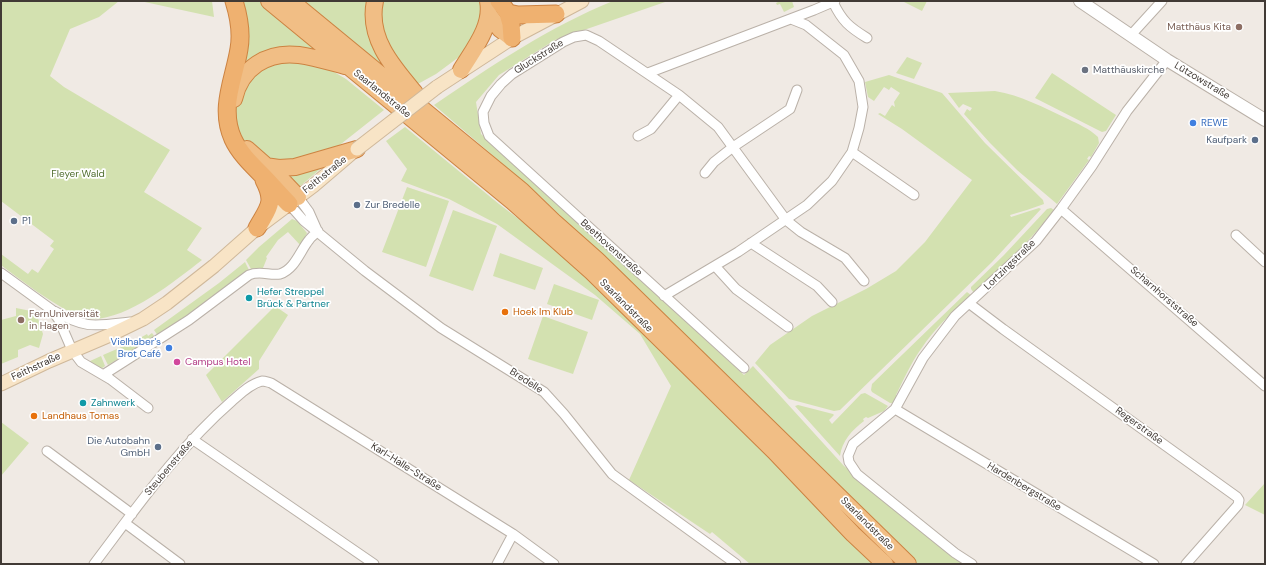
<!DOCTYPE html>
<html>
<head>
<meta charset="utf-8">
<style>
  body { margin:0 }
  #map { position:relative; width:1266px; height:565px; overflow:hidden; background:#f0eae4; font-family:"DM Sans",sans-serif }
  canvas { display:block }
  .frame { position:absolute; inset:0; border:2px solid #413a35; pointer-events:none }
</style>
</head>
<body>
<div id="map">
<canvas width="1266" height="565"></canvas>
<div class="frame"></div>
</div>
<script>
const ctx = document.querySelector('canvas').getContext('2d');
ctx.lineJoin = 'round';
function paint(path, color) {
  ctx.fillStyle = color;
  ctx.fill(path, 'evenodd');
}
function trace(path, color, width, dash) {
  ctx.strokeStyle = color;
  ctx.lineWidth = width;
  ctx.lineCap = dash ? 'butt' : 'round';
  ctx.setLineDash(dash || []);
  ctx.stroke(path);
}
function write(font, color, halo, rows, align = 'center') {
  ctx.font = font + ' "DM Sans",sans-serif';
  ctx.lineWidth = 3.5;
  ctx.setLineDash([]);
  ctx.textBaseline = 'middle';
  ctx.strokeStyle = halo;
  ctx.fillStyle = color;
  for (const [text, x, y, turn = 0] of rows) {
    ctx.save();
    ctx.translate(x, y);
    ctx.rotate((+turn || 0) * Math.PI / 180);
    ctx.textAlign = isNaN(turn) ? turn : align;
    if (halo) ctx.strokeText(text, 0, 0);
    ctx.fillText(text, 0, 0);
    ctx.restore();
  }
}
const green = new Path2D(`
  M1,1H119L99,17L70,29L50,76L64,87L170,150L144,192L202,228L187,250L202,260C175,281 126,321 90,319C69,317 19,279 1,265V254L28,274L32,269L38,273L54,249L50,246L54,241L1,201Z
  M140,1H212L214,17Z
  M240,1H259L330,59L309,51L239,73Z
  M299,1H369L399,83Z
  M380,1H484L485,13L463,54L436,74L416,85L384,41Z
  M613,1H668L555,40L499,75L476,102L481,134L744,375L753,366L844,466L955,555L968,564H914L539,195L434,105C491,66 549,27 613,1Z
  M780,1H792L794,7L784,12L780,4L777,5L776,3Z
  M902,1H927L922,11Z
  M907,57L922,63L914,79L896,73Z
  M280,59L324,66L346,79L384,110L341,144L325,154L276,164L248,147L243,140L239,131L236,120V100L251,73Z
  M1052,73L1116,115L1106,131L1102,132L1094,128L1035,98Z
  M889,75L942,93L985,143L1043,200L1044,204L1027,210L1010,215L1011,217L1039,208L1041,209L992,262L840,410L834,411L789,399L755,363L770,345L812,316L866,289L896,271L925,242L972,180L902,129L878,114L880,113L885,116L892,105L895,107L894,102L900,93L891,87L889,90L884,87L874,101L868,97L865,82Z
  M995,91C1021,95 1044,108 1068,119C1078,124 1090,129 1098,137L1099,143L1091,157L1089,156L1087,159L1089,160L1057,204L1017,170L990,143L964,114L967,109L970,111L972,108L963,104L959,108L948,93Z
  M405,127L499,204L558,249L878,564H750L712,532L710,534L629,480L671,386L640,334L595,295L497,224L449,199L401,181L407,169L386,141Z
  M332,159L298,188L281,172Z
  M407,187L449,201L426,267L382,252Z
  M1051,208L1054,210C1031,240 1003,267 974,293L971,289V287L1004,255L1047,209Z
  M453,210L497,226L473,291L429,276Z
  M292,219L297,221L307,233L301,246L288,232L278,240L266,257L267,258L263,268L251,269L246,260L259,247Z
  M500,253L543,268L535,290L493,276Z
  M245,262L249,270L184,319L158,336L154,330L219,283Z
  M554,284L599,300L592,320L547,304Z
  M967,292L971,295C953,311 935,328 921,349C911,363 904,379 896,395L897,397L893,403H890L872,392L871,390L872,384Z
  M275,306L288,315L259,361V369L222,402L206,375Z
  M16,308L36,312L43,334L39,348L30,345L18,350V357L1,364V320L16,316Z
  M543,316L588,332L573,374L528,359Z
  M152,333L155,337L108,365L103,355L133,342L147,334L148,336Z
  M101,356L105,366L101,369L88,362Z
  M865,393L888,406L884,411L868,418L866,417L863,419L864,421C852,430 842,441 840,456L795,406L798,405L833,414L834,415L829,420L832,424L861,394Z
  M1,422L29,443L1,476Z
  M1265,483V515L1245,505Z`);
const minor = new Path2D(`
  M833,2C842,21 849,27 867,38
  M1131,35L1162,1
  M648,73L814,10L835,1
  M638,136L651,129L679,95
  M852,152L914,195
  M705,173L714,162L733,147L790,109L797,90
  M298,197L309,212L317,230
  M289,204L304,221L365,271L441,328L544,392L564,414L612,474L736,564
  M1061,209L1265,386
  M1236,235L1265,262
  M751,243L817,286L832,302
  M715,266L736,289L788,327
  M1,273L52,310L59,320L72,350L81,362L110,379L148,408
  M664,296L738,252L807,205L832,181L852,152L859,128L863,107L859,81L844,55L806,25L791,19
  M970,304L1003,329L1237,497L1239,500L1238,505L1186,564
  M54,311C86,329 94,326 130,322
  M744,368L489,136L484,123L483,112L491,96L501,84L512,74L563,42L574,37L586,35L599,41L679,95L718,127L786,220L801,232L845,258L864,281
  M103,375L189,320L249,275C260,270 270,276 280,274C295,269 300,251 309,240C311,237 315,234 318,231
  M895,409L1154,564
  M192,439L374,564
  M47,451L132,514
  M125,523L180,564
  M94,564C137,507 178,448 232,401C240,394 250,384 262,381C265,381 267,382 271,383L513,534L554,564
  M497,564L513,534
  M972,564L955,553L857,474L849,462L848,456L853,444L895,409L923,358L955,316L1036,241L1061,209L1092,166L1127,111L1167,60`);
const tertiary = new Path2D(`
  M1080,1L1167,60L1265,120`);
const secondary = new Path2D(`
  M437,87L512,38L582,1
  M1,384L49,361L110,335L143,319L167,303L214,266L257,228L313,186L354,151`);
const trunk = new Path2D(`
  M269,1L512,201L592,272L774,451L853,534L885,564
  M291,1L522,191L553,221L597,260L908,564
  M375,1C367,38 393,67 415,93
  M489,15L500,29L512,38
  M461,70C473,50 493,26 488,1
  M234,99C241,68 267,51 299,55C314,57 330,62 345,66
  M247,149L280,178L298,197
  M265,166L279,168L295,167L357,149`);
const motorway = new Path2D(`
  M234,1C239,17 242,32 239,49C234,80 219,108 233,139C239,152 250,163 260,173C270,183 279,194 289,204
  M499,1L508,13L518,15L556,14
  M508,13L511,24L512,38
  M257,228C268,208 276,203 264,180`);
const secondaryBridge = new Path2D(`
  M357,149L437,87`);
const markers = [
  [1239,27,4,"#8d6e63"],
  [1085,70,4,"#6b7280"],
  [1193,123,4,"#3f7fe0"],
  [1255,140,4,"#5c6f8a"],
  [357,205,4,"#5c6f8a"],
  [14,221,4,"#5c6f8a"],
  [249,298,4,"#0f9aa8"],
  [505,312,4,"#e8710a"],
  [21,320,4,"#8d6e63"],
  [169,348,4,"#3f7fe0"],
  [177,362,4,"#d1479c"],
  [83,403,4,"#0f9aa8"],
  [34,416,4,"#e8710a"],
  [158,447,4,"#5c6f8a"]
];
const educationNames = [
  ["Matthäus Kita",1231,27],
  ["FernUniversität",29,314,"left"],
  ["in Hagen",29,326,"left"]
];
const streetNames = [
  ["Gluckstraße",539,57,-32],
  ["Lützowstraße",1202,81,31],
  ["Saarlandstraße",382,94,39],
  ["Feithstraße",325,175,-39],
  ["Beethovenstraße",611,248,42],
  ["Lortzingstraße",1010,265,-44],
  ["Scharnhorststraße",1164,297,41],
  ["Saarlandstraße",626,306,45],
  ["Feithstraße",36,367,-25],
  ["Bredelle",526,381,33],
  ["Regerstraße",1139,426,36],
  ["Karl-Halle-Straße",406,467,32],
  ["Steubenstraße",169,468,-50],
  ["Hardenbergstraße",1024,487,31],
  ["Saarlandstraße",867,524,45]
];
const worshipNames = [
  ["Matthäuskirche",1093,70]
];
const shopNames = [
  ["REWE",1201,123],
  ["Vielhaber's",161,342,"right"],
  ["Brot Café",161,354,"right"]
];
const serviceNames = [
  ["Kaufpark",1247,140],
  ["Zur Bredelle",365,205,"left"],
  ["P1",22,221,"left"],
  ["Die Autobahn",150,441],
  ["GmbH",150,453]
];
const parkNames = [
  ["Fleyer Wald",78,174]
];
const cultureNames = [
  ["Hefer Streppel",257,292],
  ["Brück & Partner",257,304],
  ["Zahnwerk",91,403]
];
const foodNames = [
  ["Hoek Im Klub",513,312],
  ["Landhaus Tomas",42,416]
];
const hotelNames = [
  ["Campus Hotel",185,362]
];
paint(green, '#d3e1b0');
trace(minor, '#bab1a8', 11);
trace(tertiary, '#bab1a8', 14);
trace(secondary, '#cfb89a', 15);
trace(trunk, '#cc8342', 18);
trace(motorway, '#cc8342', 19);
trace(minor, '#fff', 9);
trace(tertiary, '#fff', 12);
trace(secondary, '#f8e4c6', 13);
trace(trunk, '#f1be85', 16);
trace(motorway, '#efb170', 17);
trace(secondaryBridge, '#cfb89a', 15, []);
trace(secondaryBridge, '#f8e4c6', 13);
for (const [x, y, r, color] of markers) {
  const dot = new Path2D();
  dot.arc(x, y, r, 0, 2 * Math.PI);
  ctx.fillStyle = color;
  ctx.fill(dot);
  trace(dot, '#fff', 1.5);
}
write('10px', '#785e54', '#fff', educationNames, 'right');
write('10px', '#413a35', '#fff', streetNames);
write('10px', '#5b616d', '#fff', worshipNames, 'left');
write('10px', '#366cbe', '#fff', shopNames, 'left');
write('10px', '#4e5e75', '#fff', serviceNames, 'right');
write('10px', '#506d2e', '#fff', parkNames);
write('10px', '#0d838f', '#fff', cultureNames, 'left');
write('10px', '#c56008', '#fff', foodNames, 'left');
write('10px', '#b23c85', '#fff', hotelNames, 'left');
</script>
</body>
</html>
